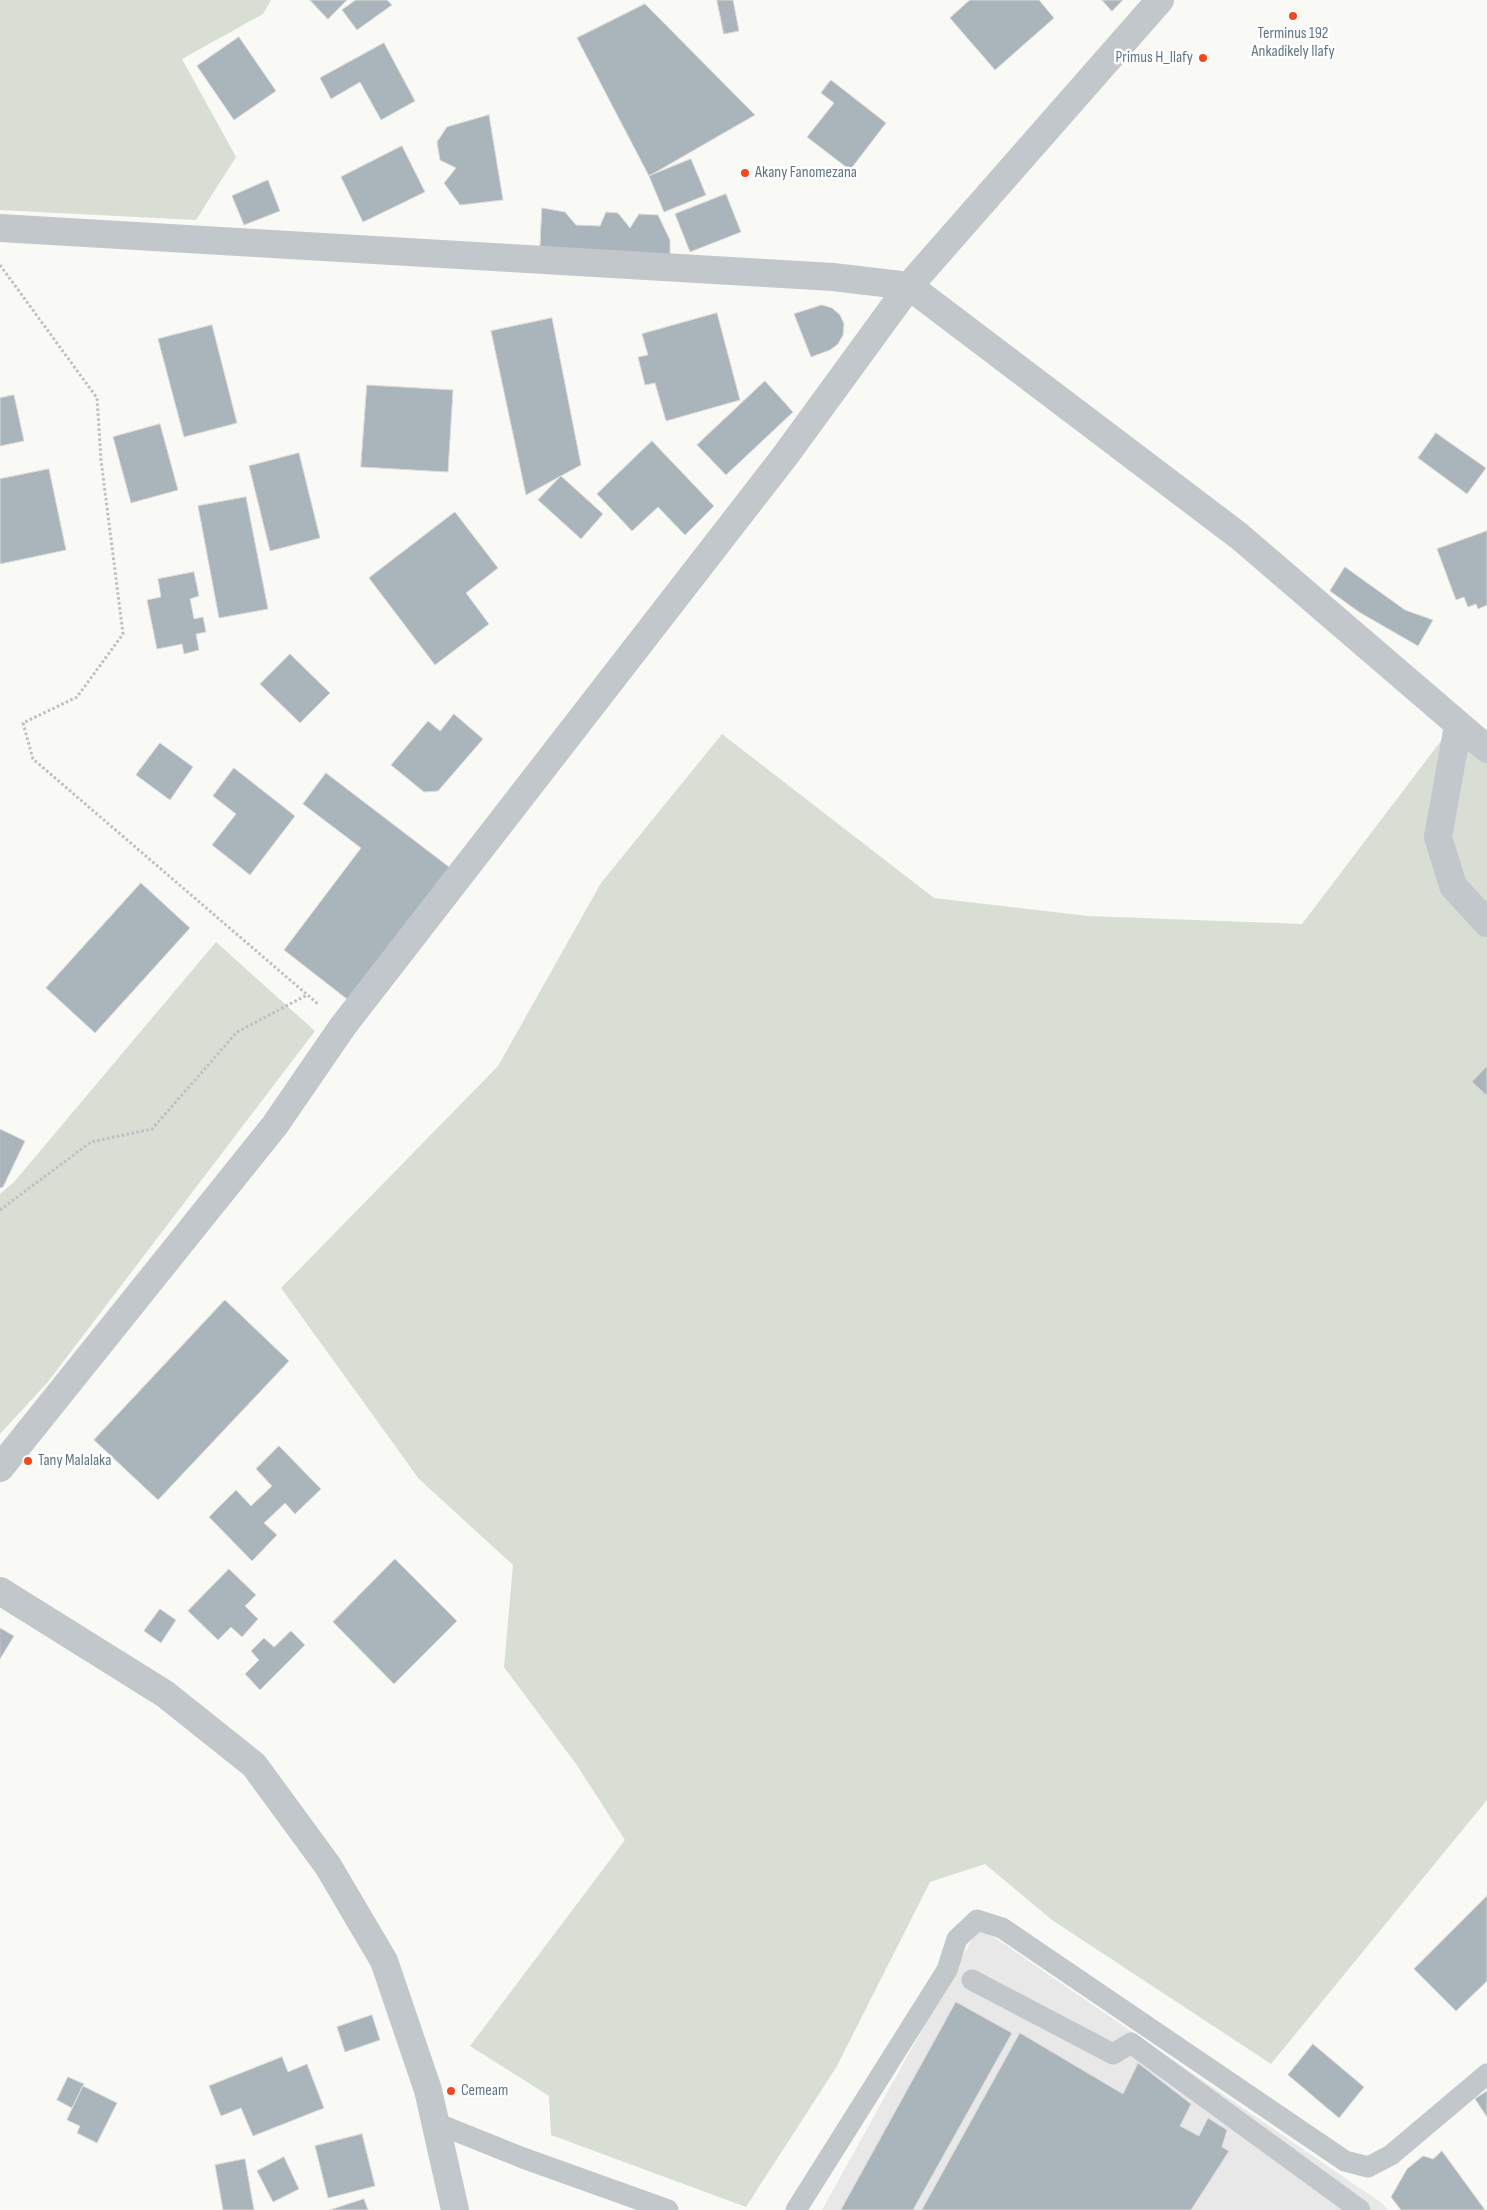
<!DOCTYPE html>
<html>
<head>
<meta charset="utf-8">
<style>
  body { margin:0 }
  canvas { display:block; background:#f9f9f6 }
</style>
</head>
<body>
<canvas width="1487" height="2210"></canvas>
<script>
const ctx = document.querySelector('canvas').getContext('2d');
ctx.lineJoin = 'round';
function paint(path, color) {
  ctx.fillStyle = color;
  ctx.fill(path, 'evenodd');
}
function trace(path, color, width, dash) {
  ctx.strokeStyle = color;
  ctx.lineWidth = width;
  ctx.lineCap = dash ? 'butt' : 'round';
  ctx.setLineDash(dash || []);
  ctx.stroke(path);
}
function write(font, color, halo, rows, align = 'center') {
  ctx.font = font + ' "Sofia Sans Condensed",sans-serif';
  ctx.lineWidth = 5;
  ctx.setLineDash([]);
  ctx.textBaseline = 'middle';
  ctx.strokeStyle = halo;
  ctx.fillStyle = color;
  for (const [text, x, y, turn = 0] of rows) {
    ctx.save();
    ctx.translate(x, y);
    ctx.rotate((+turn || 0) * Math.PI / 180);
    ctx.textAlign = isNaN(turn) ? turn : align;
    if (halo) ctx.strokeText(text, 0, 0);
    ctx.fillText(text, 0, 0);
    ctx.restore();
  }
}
const built = new Path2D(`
  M979,1927L1383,2204L1388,2210H822Z`);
const green = new Path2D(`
  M0,0H271L263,14L182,59L236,157L196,220L0,210Z
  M1453,725L1487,752V1800L1271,2064L1052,1920L985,1864L930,1882L837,2066L746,2207L551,2135L549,2096L470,2046L625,1840L576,1764L504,1667L513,1565L419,1479L281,1288L498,1066L601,883L722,734L934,898L1088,916L1302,924Z
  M216,942L315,1031L47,1383L0,1434V1194L14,1182Z`);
const building = new Path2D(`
  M310,0H347L328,19Z
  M356,0H387L392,5L357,30L342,10Z
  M717,0H733L739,31L724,34Z
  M970,0H1039L1054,18L995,70L950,18Z
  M1102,0H1123L1112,11Z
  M645,4L755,115L649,176L577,38Z
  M239,37L276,91L234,120L197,66Z
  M384,43L415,101L381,120L360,82L331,99L320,78Z
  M831,80L886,123L850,170L807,137L834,103L821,93Z
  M489,115L503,200L460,205L444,183L456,168L440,160L437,142L447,127Z
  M402,146L425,192L363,222L341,177Z
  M691,159L706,195L664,212L649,176Z
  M268,180L280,211L244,225L232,196Z
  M726,194L741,232L690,252L675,214Z
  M542,208L565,212L576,225L600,226L606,212L618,213L630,228L639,214L658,215L670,240V259L540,252Z
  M822,305L832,308L840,315L844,324L843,335L838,344L830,350L811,357L794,314Z
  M717,313L740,400L666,421L655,383L645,385L638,357L648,355L642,334Z
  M552,318L581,465L526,495L491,331Z
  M212,325L237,423L184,437L158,339Z
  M765,381L793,412L726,475L697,445Z
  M367,385L453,390L448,472L361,467Z
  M14,395L24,441L0,446V398Z
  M160,424L178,490L131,503L113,437Z
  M1436,433L1486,468L1467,494L1418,458Z
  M652,441L714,506L685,535L658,507L632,531L597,494Z
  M299,453L320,538L270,551L249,466Z
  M49,469L66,550L0,564V479Z
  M561,476L603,514L581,539L538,500Z
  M246,497L268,609L219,618L198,506Z
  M455,512L498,568L466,593L489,624L435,665L369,578Z
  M1487,531V605L1478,609L1476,604L1468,607L1464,597L1456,600L1437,549Z
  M1345,567L1405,610L1433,620L1418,646L1359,612L1330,591Z
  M194,572L199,596L190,599L194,619L203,617L206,632L196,634L199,650L184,654L182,644L157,649L147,600L161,597L158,579Z
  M290,654L330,693L300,723L260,684Z
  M454,714L483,739L438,791L424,792L391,765L428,721L440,731Z
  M160,743L193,767L170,800L136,775Z
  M234,768L295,816L250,875L212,845L236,814L213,796Z
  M326,773L453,870L352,1003L284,950L361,848L303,804Z
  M141,883L190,928L95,1033L46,988Z
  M1487,1066V1096L1472,1082Z
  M0,1129L25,1141L3,1187L0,1188Z
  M225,1300L289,1361L158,1500L94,1440Z
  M279,1446L321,1489L295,1514L285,1503L264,1523L277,1535L252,1561L209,1517L236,1490L251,1506L272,1486L256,1469Z
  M395,1559L457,1621L394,1684L333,1622Z
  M229,1569L256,1595L245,1606L258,1619L242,1637L231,1627L218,1640L188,1611Z
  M160,1609L176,1620L161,1643L144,1631Z
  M0,1628L14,1636L0,1659Z
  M291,1631L305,1645L260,1690L245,1674L259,1660L251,1651L264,1638L274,1647Z
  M1487,1896V1981L1456,2011L1414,1969Z
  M956,2002L1012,2033L913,2210H841Z
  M372,2015L380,2040L345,2052L337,2027Z
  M1020,2033L1123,2094L1138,2063L1191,2104L1180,2126L1199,2136L1208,2118L1227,2130L1222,2147L1229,2151L1191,2210H922Z
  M1313,2044L1364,2087L1339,2118L1288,2075Z
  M282,2057L288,2072L307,2064L324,2108L253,2136L241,2108L221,2116L209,2086Z
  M68,2077L84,2084L72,2108L57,2100Z
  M83,2086L117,2103L97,2143L77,2133L80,2126L67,2120Z
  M1487,2091V2117L1475,2099Z
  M362,2134L375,2186L328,2198L315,2146Z
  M1442,2151L1485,2210H1401L1391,2197L1407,2169L1423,2156L1433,2159Z
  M284,2157L299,2189L273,2202L257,2171Z
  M245,2159L254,2210H223L215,2165Z
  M364,2199L368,2210H330Z`);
const path = new Path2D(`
  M0,265L97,398L101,460L123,634L77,697L23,723L33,759L318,1004
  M0,1210L91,1142L152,1129L237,1032L307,995`);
const service = new Path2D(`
  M972,1980L1113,2054L1131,2043L1360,2210
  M436,2123L523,2158L668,2210
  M796,2210L947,1970L957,1939L977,1920L1002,1928L1345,2161L1368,2167L1391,2155L1487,2074`);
const minor = new Path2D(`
  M0,228L833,277L909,286L1239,536L1487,749
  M1458,726L1438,837L1453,886L1487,923`);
const tertiary = new Path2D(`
  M0,1468L275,1125L343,1026L785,456L909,286L1160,0
  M0,1591L165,1694L254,1765L328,1866L384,1961L428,2090L455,2210`);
const markers = [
  [1293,16,5,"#f3481c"],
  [1203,58,5,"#f3481c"],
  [745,173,5,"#f3481c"],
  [28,1461,5,"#f3481c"],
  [451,2091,5,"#f3481c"]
];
const poiNames = [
  ["Terminus 192",1293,34,"center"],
  ["Ankadikely Ilafy",1293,52,"center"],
  ["Primus H_Ilafy",1193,58,"right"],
  ["Akany Fanomezana",755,173],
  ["Tany Malalaka",38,1461],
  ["Cemeam",461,2091]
];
paint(built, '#e7e8e7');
paint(green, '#d9ded5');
paint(building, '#aab4bb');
trace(building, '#dbdbd8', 1);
trace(path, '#bcc0c3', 3, [2.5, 2.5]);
trace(service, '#c2c7cb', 21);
trace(minor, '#c2c7cb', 28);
trace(tertiary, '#c2c7cb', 28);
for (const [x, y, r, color] of markers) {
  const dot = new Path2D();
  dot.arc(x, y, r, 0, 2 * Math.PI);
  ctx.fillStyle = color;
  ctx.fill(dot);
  trace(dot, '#fff', 2);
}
write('16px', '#617684', '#fff', poiNames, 'left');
</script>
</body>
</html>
